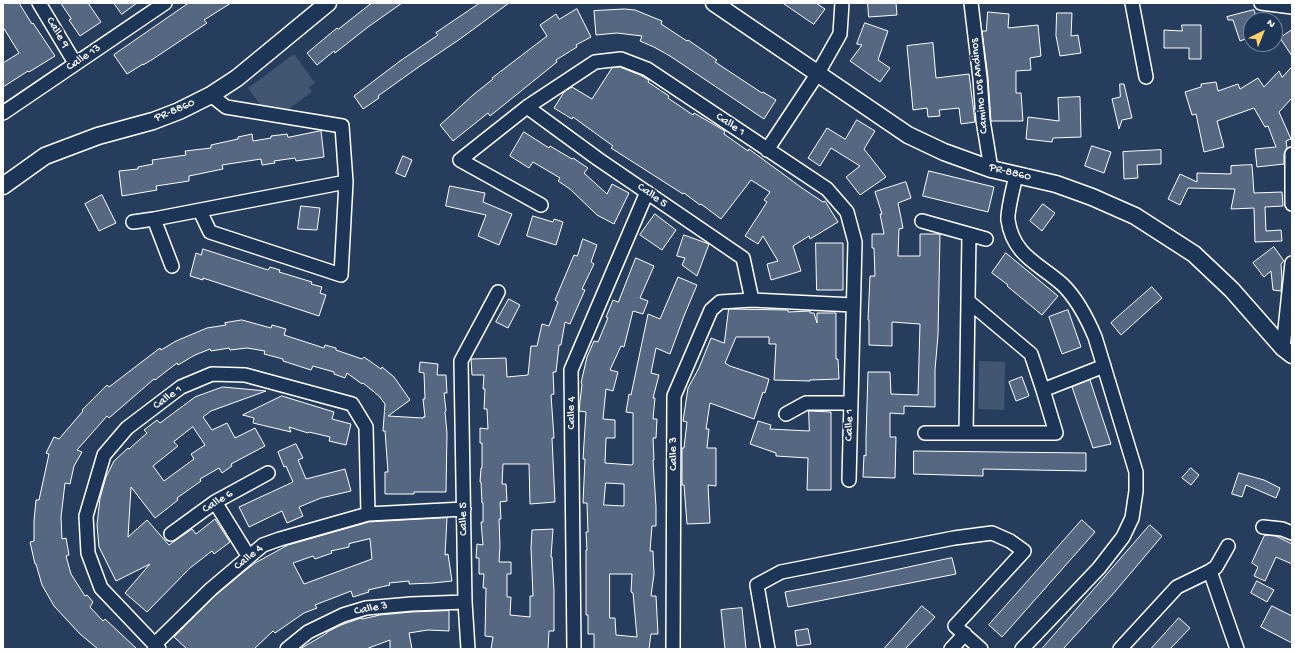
<!DOCTYPE html>
<html>
<head>
<meta charset="utf-8">
<style>
  body { margin:0 }
  #map { position:relative; width:1295px; height:652px; overflow:hidden; background:#263d5e; font-family:"Gochi Hand",sans-serif }
  canvas { display:block }
  .frame { position:absolute; inset:0; border:4px solid #fff; pointer-events:none }
  .north { position:absolute; left:1243px; top:12px; width:40px; height:40px; box-sizing:border-box; background:#1d3557; border:1px solid #77869a; border-radius:50%; rotate:43deg; font-size:11px; font-weight:700; line-height:16px; text-align:center; color:#fff }
  .north::after { content:''; display:block; margin:auto; width:14px; height:18px; background:#ffd166; clip-path:polygon(50% 0,100% 100%,50% 72%,0 100%) }
</style>
</head>
<body>
<div id="map">
<canvas width="1295" height="652"></canvas>
<div class="frame"></div>
<div class="north">N</div>
</div>
<script>
const ctx = document.querySelector('canvas').getContext('2d');
ctx.lineJoin = 'round';
function paint(path, color) {
  ctx.fillStyle = color;
  ctx.fill(path, 'evenodd');
}
function trace(path, color, width, dash) {
  ctx.strokeStyle = color;
  ctx.lineWidth = width;
  ctx.lineCap = dash ? 'butt' : 'round';
  ctx.setLineDash(dash || []);
  ctx.stroke(path);
}
function write(font, color, halo, rows, align = 'center') {
  ctx.font = font + ' "Gochi Hand",sans-serif';
  ctx.lineWidth = 4;
  ctx.setLineDash([]);
  ctx.textBaseline = 'middle';
  ctx.strokeStyle = halo;
  ctx.fillStyle = color;
  for (const [text, x, y, turn = 0] of rows) {
    ctx.save();
    ctx.translate(x, y);
    ctx.rotate((+turn || 0) * Math.PI / 180);
    ctx.textAlign = isNaN(turn) ? turn : align;
    if (halo) ctx.strokeText(text, 0, 0);
    ctx.fillText(text, 0, 0);
    ctx.restore();
  }
}
const green = new Path2D(`
  M294,54L315,83L309,87L312,92L279,116L268,115L248,88Z
  M979,361L1005,362L1004,410L978,409Z`);
const building = new Path2D(`
  M3,3H19L32,24L33,23L55,56L29,72L28,71L3,87V63L19,53L3,27Z
  M61,3H88L101,22L80,36L69,20L71,19Z
  M114,3H137L122,14Z
  M189,3H231L204,20L207,23L153,59L143,65V64L127,74L114,55Z
  M372,3H402L368,27L335,53L334,51L317,65L307,53L337,28L338,29Z
  M480,3H509L460,39L420,66L378,96L379,98L363,109L354,96L400,61L438,35L436,33Z
  M783,3H816L825,9L814,24Z
  M868,3H896L897,15L869,17Z
  M577,9L591,37L576,45L577,47L556,60L557,62L490,116L488,113L453,141L440,125L473,95L493,79L492,78L547,36L540,25L556,14L559,19Z
  M625,9L635,10L662,21L661,24L687,41L688,40L717,60L715,62L762,93L763,92L776,100L764,119L670,56L654,47L640,41L642,36L617,33L596,35L594,11Z
  M1254,10L1257,20H1251V37L1240,41L1233,20H1228L1227,17Z
  M988,12L1009,14L1008,28L1038,25L1041,56L1030,58L1031,70L1016,71V93H1021L1023,121H991L988,77L982,31H986Z
  M1057,13H1072L1071,36L1078,35L1081,53L1060,56L1056,36Z
  M865,23L888,31L878,60L890,68L880,82L850,61L862,45L857,44Z
  M1182,25H1201V59H1189V48H1164V30L1182,31Z
  M1292,30V56L1280,38Z
  M933,43L936,78L969,74L975,122L961,124L959,108L939,110L940,116L928,117L927,108L913,110L907,46Z
  M620,67L640,75L649,80L648,82L669,96L668,98L693,115L694,113L725,131L724,134L748,151L749,149L802,188L823,202L825,201L838,222L810,239L809,236L793,246L801,271L771,280L767,264L778,261L763,236L758,244L745,236L767,202L764,200L770,192L751,180L721,219L701,204L700,205L684,193L683,194L611,148L613,146L573,117L572,119L554,108L564,92L572,87L592,99L612,68Z
  M1292,67V98L1279,112L1291,139L1286,141L1287,148L1284,154V164L1257,167L1255,149L1276,147L1268,126L1265,127L1254,108L1217,121L1224,147L1204,152L1196,114L1192,115L1185,92L1201,87V84L1216,82L1218,91L1238,84L1240,89L1258,78L1264,87L1279,71L1282,77Z
  M1120,84H1124L1132,118L1122,120L1119,129L1112,99L1120,97Z
  M1080,97L1081,137L1053,138L1052,142L1026,139L1028,117L1059,121L1058,98Z
  M857,120L875,131L864,149L886,177L860,195L846,177L860,166L831,148L820,166L808,158L827,128L845,139Z
  M321,131L324,157L296,161L295,158L274,161L275,163L262,165L261,159L222,165L223,169L189,176V181L156,186L157,190L122,196L119,171L138,169V167L153,164L152,160L186,155L185,151L211,148V145L238,139V137L252,134L253,141L271,138V136L287,134L288,137Z
  M524,132L549,148L550,146L572,159L573,158L588,168L584,173L607,194L612,184L629,193L614,224L597,215L570,189L558,181L560,178L533,162L529,168L510,156Z
  M1092,146L1111,152L1104,173L1085,166Z
  M1161,150V164L1137,165L1138,178L1124,179L1123,152Z
  M403,156L412,160L405,177L396,173Z
  M1252,165L1254,193L1282,192L1283,206L1265,207L1266,231L1281,230L1282,241L1255,242L1254,208L1231,209L1235,189L1188,188L1180,205L1168,199L1180,174L1197,182V173L1231,174V166Z
  M929,171L994,187L988,212L923,196Z
  M906,182L911,198L898,203L903,228L899,229L898,256H920V234H940L938,335L935,370V407L904,406V414L890,413V437H896L895,478L863,477L864,455L866,456V438L868,372H890L891,394L918,395L920,324L892,322V346L869,345V320H868L870,276H875L874,248H872V234H884L880,214H882L875,192Z
  M450,186L485,193L483,202L512,214L499,245L478,236L486,215L446,206Z
  M102,195L116,223L99,231L85,204Z
  M1043,204L1055,213L1042,231L1030,221Z
  M301,206L320,208L317,230L298,229Z
  M655,214L676,230L662,250L640,235Z
  M533,216L553,222L554,219L563,222L556,245L527,236Z
  M684,235L709,244L697,276L682,265L685,258L677,256Z
  M583,239L597,245L591,262L594,264L582,289L585,290L570,324L565,322L561,345H559L556,372H553L554,394L551,395L554,438H552L555,502L530,504L529,464H503L502,484H506L507,501L500,502L501,519H499L500,546L499,562H511V574H507V597H511L510,615L530,617V596H533L531,548L532,530L553,529L551,557H552L554,590V631H549L548,649H491L493,637L485,636L486,588H483L484,574H479V558H476L477,544L483,545L481,522H483V503H482L481,482H480L481,468H482V443H480V428L488,429L487,409H484L485,389H483L484,375H472L471,359L506,358L507,377L528,375L531,346H537L542,324L549,326L558,302L555,300L574,255L577,256Z
  M816,243H843V290H817Z
  M1274,247L1284,261L1281,264L1282,279L1281,291L1273,290L1271,271L1264,277L1253,263Z
  M203,249L268,270L270,267L280,270L279,272L312,282L311,284L322,287L320,293L326,295L319,316L203,278V280L190,276L196,253L201,255Z
  M1006,253L1058,296L1042,315L1007,286L1008,285L992,273Z
  M636,258L654,266L640,298L648,301L643,314L633,311L624,347L621,346L610,370L618,372L613,391L606,389L603,419L615,420V438H606L605,463L632,465L633,464V413L626,412L629,394L631,395L648,314L660,319L678,277L697,285L684,316L670,354L656,348L651,373L659,375L653,398H655L653,419H657L656,438H653L654,460H653L656,507V526H652L650,551H653L654,574L651,596H656L658,634H651L649,649H594V634H588V615H586V550H587L586,532H588L587,503H583L585,459H583L586,412L579,411L582,384L581,383L587,357L594,341L598,342L608,318L606,317L613,300L618,302ZM606,483L624,484V506L604,505ZM610,574H632L631,592L633,593L637,637L616,635L615,618H610Z
  M1152,287L1162,298L1121,335L1111,323Z
  M509,299L520,305L508,328L496,322Z
  M729,309L788,310V312L810,311V313H814L817,323V313H836V359H838L839,379L810,380V381L774,380L776,344H769V337H736L725,363L730,366L769,379L765,393L763,392L754,419L710,403L706,429H709L707,448H716V486L708,485L710,523L687,524L684,485H682V448H684L687,422L683,421L688,388L699,368L711,338L724,343Z
  M1068,310L1081,347L1062,354L1049,317Z
  M242,320L271,328L272,325L286,329L284,335L324,348L325,345L336,348V350L362,359L364,357L381,369L382,367L394,377L410,400L388,416L423,418V417H425L423,399H425L424,373L419,372L420,362L438,364L437,375H446L447,393H444L446,411L445,412L447,433L446,492H414V494H385V472H388L385,431H383L385,404L379,396L363,383L362,384L347,373L345,378L334,374V372L313,366L311,370L283,361V359L264,354L265,351L247,348L230,350L229,348L211,351L210,349L195,355L178,365L177,363L155,380L154,379L109,418L107,416L77,450L82,452L74,466L70,484L65,483L61,517L62,539L66,538L69,555L66,556L71,574L85,596L87,595L93,602L90,607L103,621L105,619L137,649H98L80,634L54,606L42,585L36,564H35L30,542L34,541V521L36,500H39L49,454L46,453L54,437L59,439L83,411L82,410L107,385L109,387L160,348L161,350L176,341L207,328L226,325L225,323Z
  M1022,377L1029,396L1016,401L1009,382Z
  M1090,380L1111,444L1093,448L1072,387Z
  M223,387L266,391L211,411L203,417L212,430L227,423L235,438L255,428L265,446L231,464L232,466L222,473L219,468L200,479L201,481L177,498L178,500L155,518L131,487L128,537L147,520L169,545L192,529L196,534L215,519L230,542L214,554L212,551L190,568L147,612L125,593L150,564L116,581L99,547L97,525L100,498L106,477L114,461L128,448L129,449L147,433L144,430L157,420L160,423L195,397ZM193,427L205,445L191,454L194,459L164,481L153,466L178,446L174,442Z
  M282,396L334,412L332,419L351,424L346,445L329,441L330,437L309,432L308,433L289,427L291,432L253,423L254,418L243,415Z
  M809,411L831,412V490H807L808,458L776,456V453L750,444L758,421L771,425L770,429L809,431Z
  M296,444L303,458L298,460L306,479L345,469L351,491L321,498L299,507L303,516L287,523L282,511L249,527L239,507L293,482L286,466L284,467L278,452Z
  M914,451L1086,453V471L983,469V476L914,474Z
  M1191,468L1199,475L1191,485L1182,478Z
  M1239,473L1264,480L1280,488L1276,498L1246,485L1242,497L1232,494Z
  M447,518L445,555L448,554L452,581L433,583L409,584V581L389,583L390,585L368,590L369,592L353,597L351,591L315,605L317,608L304,613L275,633L273,631L254,649H187L174,637L216,595L246,570L255,563L288,545L369,522ZM370,539L372,559L304,584L293,563L313,556L315,559L332,553L331,551L349,547V544Z
  M1082,520L1095,532L1002,637L989,625Z
  M1150,525L1162,536L1113,594L1063,649H1042Z
  M1265,535L1276,536L1292,544V564L1276,557L1265,581L1254,576L1258,567L1252,563Z
  M952,558L956,574L788,607L785,592L853,579Z
  M1257,581L1274,590L1267,602L1251,593Z
  M922,606L935,617L905,649H884Z
  M1272,606L1292,616V643L1261,627Z
  M742,608L746,649H725L721,610Z
  M449,611V631L428,630L409,633L412,649H390V640L366,649H300L327,633V632L341,625L361,618L362,619L380,615L412,612Z
  M1179,618L1190,628L1170,649H1151Z
  M808,629L811,644L797,646L795,631Z`);
const minor = new Path2D(`
  M39,3L75,63
  M971,3L980,78L983,120L991,169
  M1132,3L1146,77
  M1261,3L1292,7
  M527,107L598,159L743,258L752,300
  M3,113L165,3
  M767,150L818,73L840,34L842,3
  M1292,154V204
  M1016,175C1014,185 1007,211 1008,220C1013,256 1040,264 1063,285C1078,300 1087,318 1095,337L1136,472V491L1132,518L1123,537L1099,568L1022,649
  M541,205L460,160L527,107L595,62L621,59L647,69L827,189L847,212L855,242L849,480
  M200,211L210,232L341,275L346,182
  M154,219L346,182L342,126L226,107L211,95
  M922,221L986,239
  M133,222L154,219L172,266
  M968,301L1031,354L1043,390
  M1283,348L1292,263
  M786,414L806,403H851
  M925,433H1056L1043,390L1104,366
  M966,433L969,234
  M215,502L249,557
  M1263,527L1282,529L1292,533
  M171,534L215,502L268,473
  M1210,571L1216,567L1228,546
  M154,645L211,589L263,545L280,539L368,514L464,509
  M159,649L101,588L88,553L86,516L104,455L127,428L181,387L212,374L245,375L352,404L366,427L368,514
  M287,649L308,632L343,615L366,608L411,604L465,602
  M468,649L465,602L461,361L498,292
  M574,649L571,370L647,192
  M673,649L674,396L711,310L720,302L752,300L853,305
  M768,649L757,585L781,572L954,538L992,533L1010,541L1024,551L955,626L981,649
  M951,649L965,634
  M1120,649L1177,587L1210,571L1237,649`);
const tertiary = new Path2D(`
  M714,3L908,135L944,152L991,169L1056,184L1092,197L1135,216L1194,254L1232,290L1283,348L1292,355
  M3,186L45,156L98,136L153,121L179,111L211,95L237,78L328,3`);
const streetNames = [
  ["Calle 9",57,33,59],
  ["Calle 13",84,58,-34],
  ["Camino Los Andinos",980,86,-96],
  ["PR-8860",175,111,-23],
  ["Calle 1",730,125,34],
  ["PR-8860",1010,173,14],
  ["Calle 5",652,196,35],
  ["Calle 1",168,398,-36],
  ["Calle 4",572,413,-90],
  ["Calle 1",850,425,-89],
  ["Calle 3",674,454,-90],
  ["Calle 6",218,502,-32],
  ["Calle 5",464,519,-91],
  ["Calle 4",249,558,-39],
  ["Calle 3",371,609,-11]
];
paint(green, '#425672');
paint(building, '#556781');
trace(building, '#fff', 1);
trace(minor, '#fff', 16);
trace(tertiary, '#fff', 19);
trace(minor, '#1d3557', 13);
trace(tertiary, '#1d3557', 16);
write('12px', '#fff', '#1d3557', streetNames);
</script>
</body>
</html>
